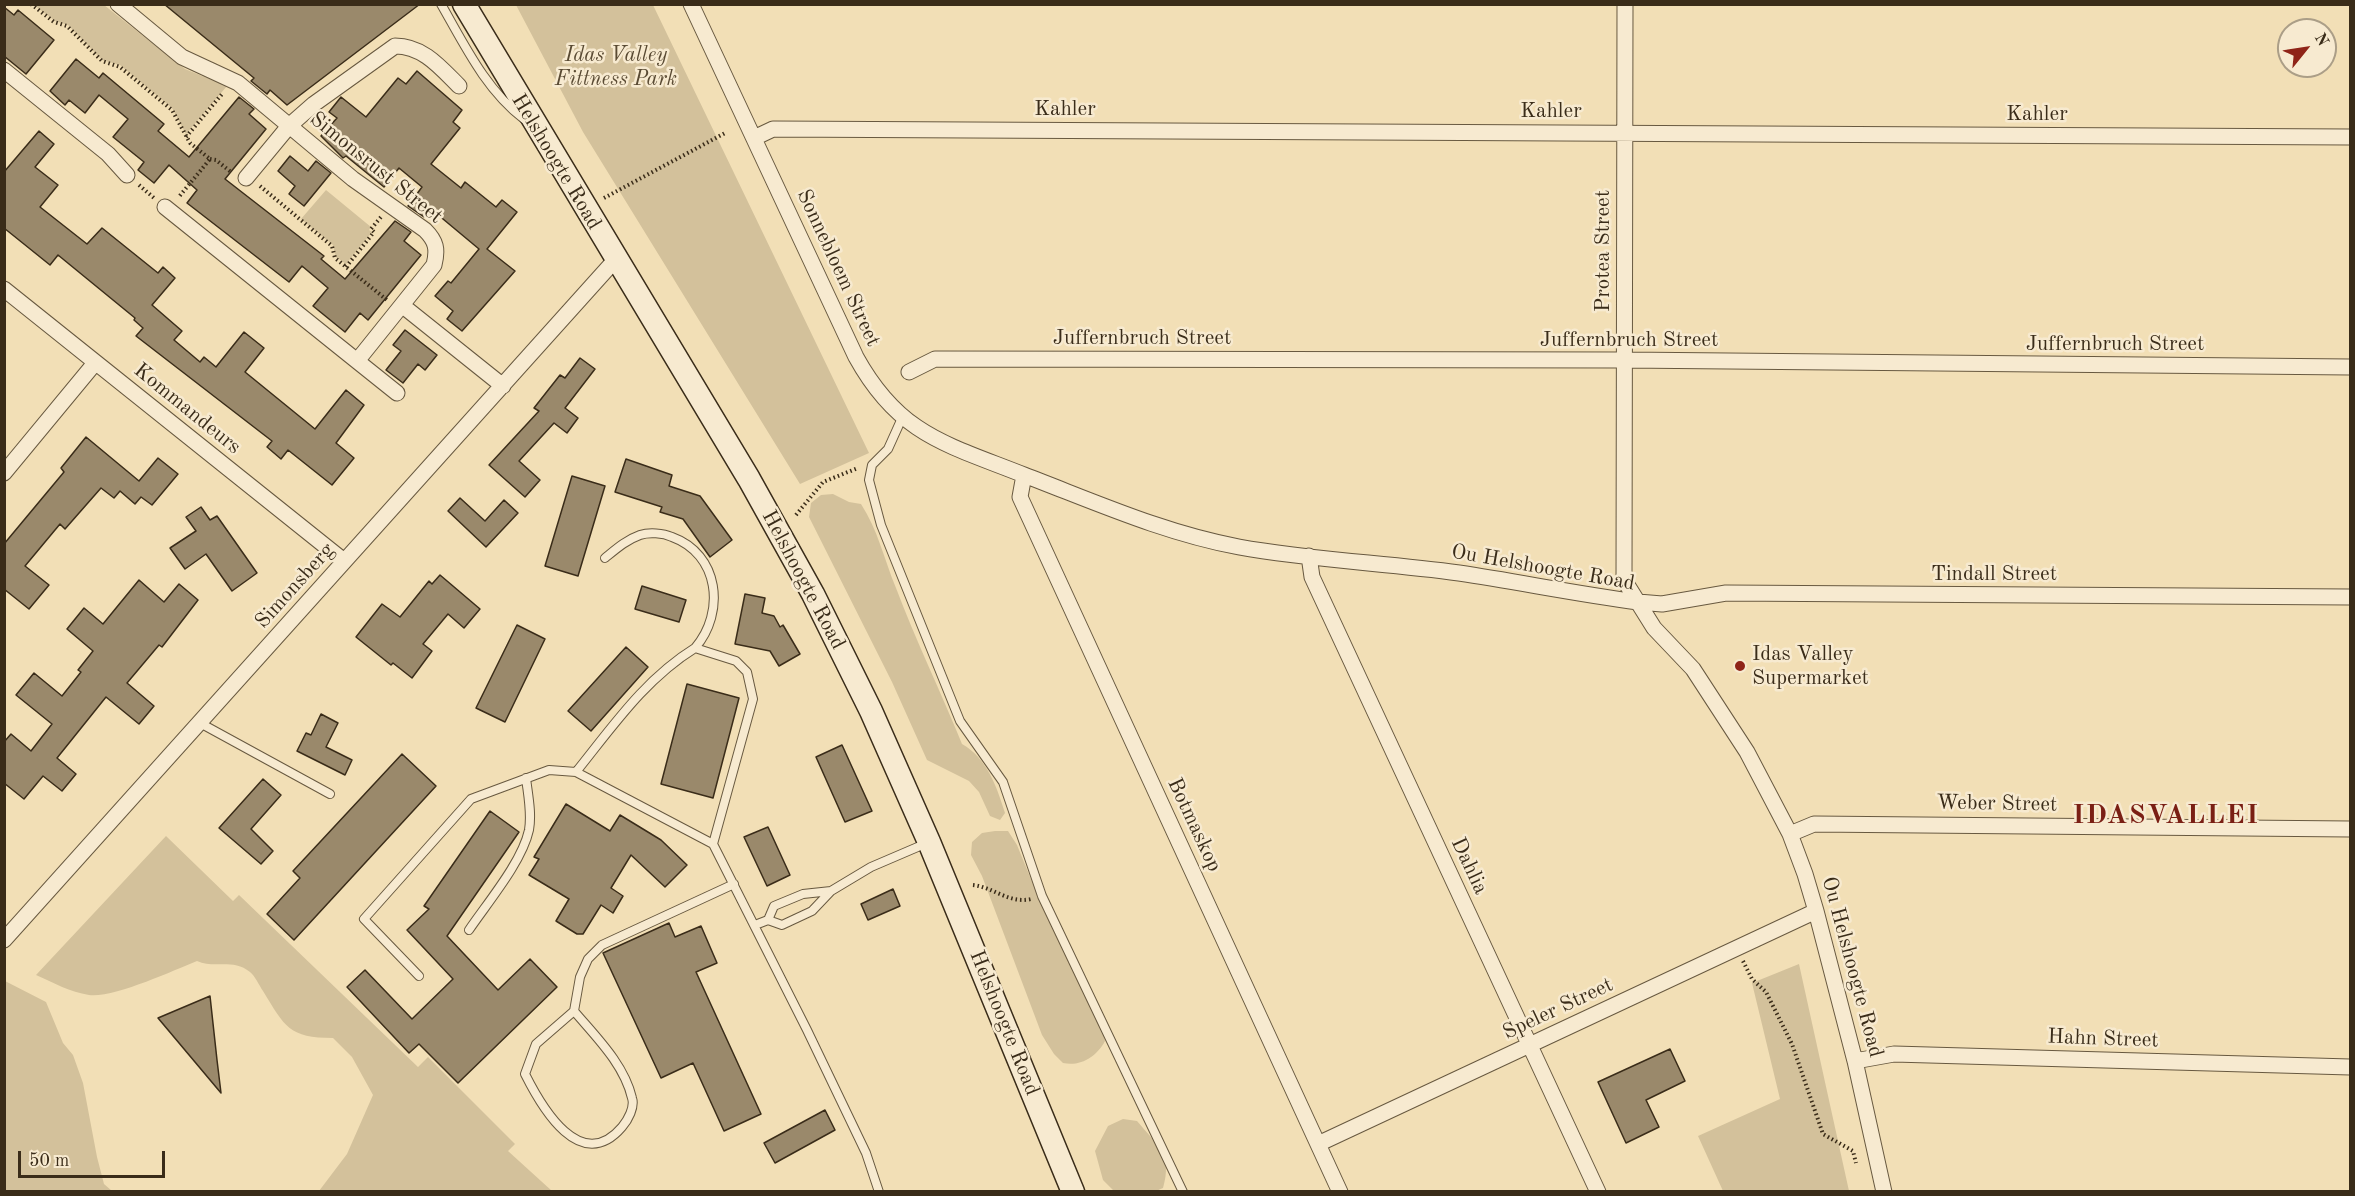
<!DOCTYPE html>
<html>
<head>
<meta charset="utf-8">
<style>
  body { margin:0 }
  #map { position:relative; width:2355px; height:1196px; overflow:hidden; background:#f2dfb6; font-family:"Old Standard TT",serif }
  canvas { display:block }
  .frame { position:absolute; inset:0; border:6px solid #3a2c19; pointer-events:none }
  .north { position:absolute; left:2277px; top:18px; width:60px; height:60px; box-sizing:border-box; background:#f7ead0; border:2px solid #ab9e87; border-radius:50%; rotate:60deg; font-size:16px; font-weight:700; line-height:24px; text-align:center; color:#3a2c19 }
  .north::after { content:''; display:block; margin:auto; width:21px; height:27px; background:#8f2418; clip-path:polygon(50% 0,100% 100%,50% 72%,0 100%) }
  .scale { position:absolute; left:18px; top:1151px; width:147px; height:27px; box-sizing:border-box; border:3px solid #3a2c19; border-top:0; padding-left:8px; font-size:18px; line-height:21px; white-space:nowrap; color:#3a2c19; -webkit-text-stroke:4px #f7ead0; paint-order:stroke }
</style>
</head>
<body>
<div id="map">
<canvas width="2355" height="1196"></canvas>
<div class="frame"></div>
<div class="north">N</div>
<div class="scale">50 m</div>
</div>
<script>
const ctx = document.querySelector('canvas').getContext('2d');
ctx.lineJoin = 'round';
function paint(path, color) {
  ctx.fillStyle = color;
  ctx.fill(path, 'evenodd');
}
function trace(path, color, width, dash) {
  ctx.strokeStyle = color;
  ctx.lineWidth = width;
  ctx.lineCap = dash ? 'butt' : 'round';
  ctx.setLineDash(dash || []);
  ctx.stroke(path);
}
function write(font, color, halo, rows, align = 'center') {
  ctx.font = font + ' "Old Standard TT",serif';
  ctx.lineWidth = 5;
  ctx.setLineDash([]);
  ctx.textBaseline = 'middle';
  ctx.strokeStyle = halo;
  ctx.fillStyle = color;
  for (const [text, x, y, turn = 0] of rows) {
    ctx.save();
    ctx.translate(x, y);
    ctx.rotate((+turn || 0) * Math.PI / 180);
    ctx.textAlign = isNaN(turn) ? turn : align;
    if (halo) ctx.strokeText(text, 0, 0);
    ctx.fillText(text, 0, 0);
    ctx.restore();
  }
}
const green = new Path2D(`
  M34,5H104L185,69L227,86L186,134L172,108L120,65L102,60L68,25L55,21Z
  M516,5H653L869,453L800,484L583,132Z
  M326,190L371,227L369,230L372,232L346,264L336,257L333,245L301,219Z
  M833,494L849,502L861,504C878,530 884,559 896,588C916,641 941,692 962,744C987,758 997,787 1005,813L1000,820L990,816L979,792L969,781L927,760L892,682L809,517L811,503L821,495Z
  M995,831H1008L1017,845L1044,911L1103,1030L1105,1041C1097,1056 1081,1067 1063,1063L1054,1054L1042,1035L982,876L971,855L972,842L982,833Z
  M166,836L233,901L239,895L418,1067L428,1057L515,1144L508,1151L552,1191H319L347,1154L373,1095L352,1057L333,1038C289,1038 285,1027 263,991C259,985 255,976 250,972C233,958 214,969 197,961C172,971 114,998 89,995C70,992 54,983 36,975Z
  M1799,964L1849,1191H1723L1698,1136L1780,1099L1752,983Z
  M5,981L46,1002L63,1043L73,1055L83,1083L97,1157L104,1184L112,1191H5Z
  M1123,1119L1137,1121C1157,1145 1173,1155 1163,1188L1156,1191H1114L1103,1180L1095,1151L1108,1126Z`);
const building = new Path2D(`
  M164,4H420L287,105L270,90L267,94L251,81L254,78Z
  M4,7L14,15L18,10L54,40L26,74L4,56Z
  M76,59L99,78L103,73L164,124L158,131L189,157L239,97L254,109L249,114L266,129L225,179L324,256L321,259L345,279L395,221L411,232L404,241L421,255L368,320L360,313L345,332L313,306L328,288L302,266L289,282L187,203L197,190L169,165L154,183L138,170L144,162L113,137L128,119L99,95L85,113L69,100L65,105L50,91Z
  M417,71L462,110L453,122L460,128L431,164L461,188L465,182L496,207L502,200L517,212L487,249L515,271L462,331L447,319L453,311L435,296L448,281L451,283L479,249L431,209L424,217L408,206L422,187L399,168L384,187L346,156L343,158L321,136L337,118L329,112L341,97L366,117L398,78L406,84Z
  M39,131L54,144L35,167L58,185L40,207L87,244L102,228L158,273L163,267L175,278L152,305L182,331L174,340L200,362L204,357L216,367L244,332L264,348L245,372L315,429L346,390L364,405L336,443L354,458L332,485L288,450L281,459L267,447L272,441L136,336L143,328L134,320L135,318L58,255L50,265L4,228V172Z
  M290,156L308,171L316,161L331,173L304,206L289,194L295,186L278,171Z
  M405,330L437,355L425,370L418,364L403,383L386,370L401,351L393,345Z
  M580,358L595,369L565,408L578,418L567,433L554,423L519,461L540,480L525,497L489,465L539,411L534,408L560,375L565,378Z
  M86,437L139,481L158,458L178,474L152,505L141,497L135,504L120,491L114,498L101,488L65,529L60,524L25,566L49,585L29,609L4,589V544L64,472L61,468Z
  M626,459L672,475L669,486L700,496L732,540L710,557L683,519L660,512L662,507L615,492Z
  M572,476L605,486L578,576L545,566Z
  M460,498L485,521L504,500L518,513L486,547L448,511Z
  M201,507L210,520L217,516L257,573L232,591L206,554L185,569L170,548L196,531L186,517Z
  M440,575L480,609L464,628L448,614L423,644L432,651L412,678L393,663L391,665L356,637L382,604L400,617L429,581L432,584Z
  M139,580L164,602L179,584L198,600L162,647L159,645L127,683L154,706L139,724L106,697L57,758L76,774L62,791L43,776L24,799L4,783V742L11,734L31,751L52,724L16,695L34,673L62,696L81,672L78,670L93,651L67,629L84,608L103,624Z
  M642,586L686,600L679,622L635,609Z
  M745,594L765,598L762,613L774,616L780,627L783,625L800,654L779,666L770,651L735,644Z
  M517,625L545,639L505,722L476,708Z
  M626,647L648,667L591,731L568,711Z
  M687,684L739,698L713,798L661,784Z
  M321,714L338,723L326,747L352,760L345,775L297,751L306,733L311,735Z
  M842,745L872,811L845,822L816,757Z
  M402,754L436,786L294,940L267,914L300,878L293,871Z
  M263,779L281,795L251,829L273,851L261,864L219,828Z
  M566,804L610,831L620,815L661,840L687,865L665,887L631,855L611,888L623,896L613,913L601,905L583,934H577L556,921L569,899L529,875L539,859L534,857Z
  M490,811L519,832L447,936L498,990L530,959L557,987L458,1083L419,1044L409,1053L347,987L365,970L412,1019L453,979L407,930L429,909L424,906Z
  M768,827L790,875L767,886L744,837Z
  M893,889L900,906L868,920L861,904Z
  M669,923L675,937L701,926L717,963L696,972L761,1114L724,1131L693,1063L661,1078L603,953Z
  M210,996L217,1060L221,1093L158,1018Z
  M1670,1049L1685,1081L1646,1100L1659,1127L1626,1143L1598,1082Z
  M825,1110L835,1130L775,1163L764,1143Z`);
const path = new Path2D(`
  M31,4L54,22L67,26L102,61L120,67L172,110L190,143L210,159L178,198
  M186,137L222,94
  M210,159L216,160L231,172
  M139,185L154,198
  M260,186L332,246L335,258L387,300
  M604,198L725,133
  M346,267L374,232L371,229L381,217
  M796,515L823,482L858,468
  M973,885C993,887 1009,904 1031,899
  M1743,961L1752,979L1766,992L1792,1044L1823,1134L1853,1151L1856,1163`);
const lane = new Path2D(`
  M441,4C465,46 486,90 524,119
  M902,418L888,449L872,465L869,480L881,525L960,721L1003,782L1042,896L1183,1192
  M605,558C616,549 626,540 640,535C649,532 663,533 672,537C719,554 726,612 695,648
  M200,723L330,794
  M576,772C613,726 645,679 695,648L736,661L747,672L753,699L713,844
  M768,920L774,906L803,894L831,891
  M755,925L768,920L782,925L812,911L831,891L871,867L927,843
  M469,930C488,902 522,862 529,830C532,813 528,795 526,778
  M419,976L364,919L471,799L549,770L576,772L713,844L807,1030L866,1153L879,1192
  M574,1011C596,1037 624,1064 632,1098C635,1107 628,1120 622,1127C581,1175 542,1108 525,1074L536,1044L574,1011L580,977L588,959L602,945L734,884`);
const street = new Path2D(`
  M118,4L182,57L238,83L353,179L425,230C436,241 438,249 434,265L357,361L165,207
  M691,4L856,357C899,435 946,444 1024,475C1095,502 1164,533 1239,547C1311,560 1386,563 1459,573C1519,582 1578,594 1638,602L1662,604L1726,593L2350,597
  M1625,4L1624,580L1654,628L1693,669L1747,752L1790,834L1805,874L1816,911L1855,1061L1884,1192
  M4,70L108,154L127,175
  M754,138L773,129L2350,137
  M246,178L289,126L314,104L395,46C423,46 440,67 459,86
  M4,289L344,561
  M403,306L503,386
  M357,361L397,393
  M909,372L935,359L1625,360L2350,367
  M4,473L95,363
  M1024,475L1020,497L1340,1192
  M1309,556L1312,577L1598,1192
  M1790,834L1814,824L2350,829
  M4,940L616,259
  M1855,1061L1894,1054L2350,1067
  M1318,1144L1816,911`);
const secondary = new Path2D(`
  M464,4L749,479L813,594L871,711L929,842L1073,1192`);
const markers = [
  [1740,666,6,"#8f2418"]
];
const parkNames = [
  ["Idas Valley",616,55],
  ["Fittness Park",616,79]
];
const streetNames = [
  ["Kahler",1065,109],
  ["Kahler",1551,111],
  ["Kahler",2037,114],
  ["Helshoogte Road",556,162,59],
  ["Simonsrust Street",376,168,39],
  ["Protea Street",1603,251,-90],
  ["Sonnebloem Street",838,268,65],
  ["Juffernbruch Street",1142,338],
  ["Juffernbruch Street",1629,340],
  ["Juffernbruch Street",2115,344],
  ["Kommandeurs",187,409,39],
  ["Ou Helshoogte Road",1543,568,10],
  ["Tindall Street",1994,574],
  ["Helshoogte Road",803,580,62],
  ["Simonsberg",295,586,-48],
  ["Weber Street",1997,804,1],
  ["Botmaskop",1194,825,65],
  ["Dahlia",1469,866,65],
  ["Ou Helshoogte Road",1852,967,75],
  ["Speler Street",1558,1009,-25],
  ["Helshoogte Road",1004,1023,68],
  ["Hahn Street",2103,1039,2]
];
const poiNames = [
  ["Idas Valley",1752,654],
  ["Supermarket",1752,678]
];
const districtNames = [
  ["IDASVALLEI",2166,816]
];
paint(green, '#d3c19b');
paint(building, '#9a896b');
trace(building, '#3a2c19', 1.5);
trace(lane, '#685940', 10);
trace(street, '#685940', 17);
trace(secondary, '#3a2c19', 25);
trace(path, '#3a2c19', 4, [1.5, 3]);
trace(lane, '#f7ead0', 8);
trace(street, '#f7ead0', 15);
trace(secondary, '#f7ead0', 22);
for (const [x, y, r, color] of markers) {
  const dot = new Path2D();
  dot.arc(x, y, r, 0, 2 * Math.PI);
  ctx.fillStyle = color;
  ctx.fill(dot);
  trace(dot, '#f7ead0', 2);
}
write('italic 21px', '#594a33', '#f7ead0', parkNames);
write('21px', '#3a2c19', '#f7ead0', streetNames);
write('21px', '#3a2c19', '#f7ead0', poiNames, 'left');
ctx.letterSpacing = '1.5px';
write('bold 27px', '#7a1f14', '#f7ead0', districtNames);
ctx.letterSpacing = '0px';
</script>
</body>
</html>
